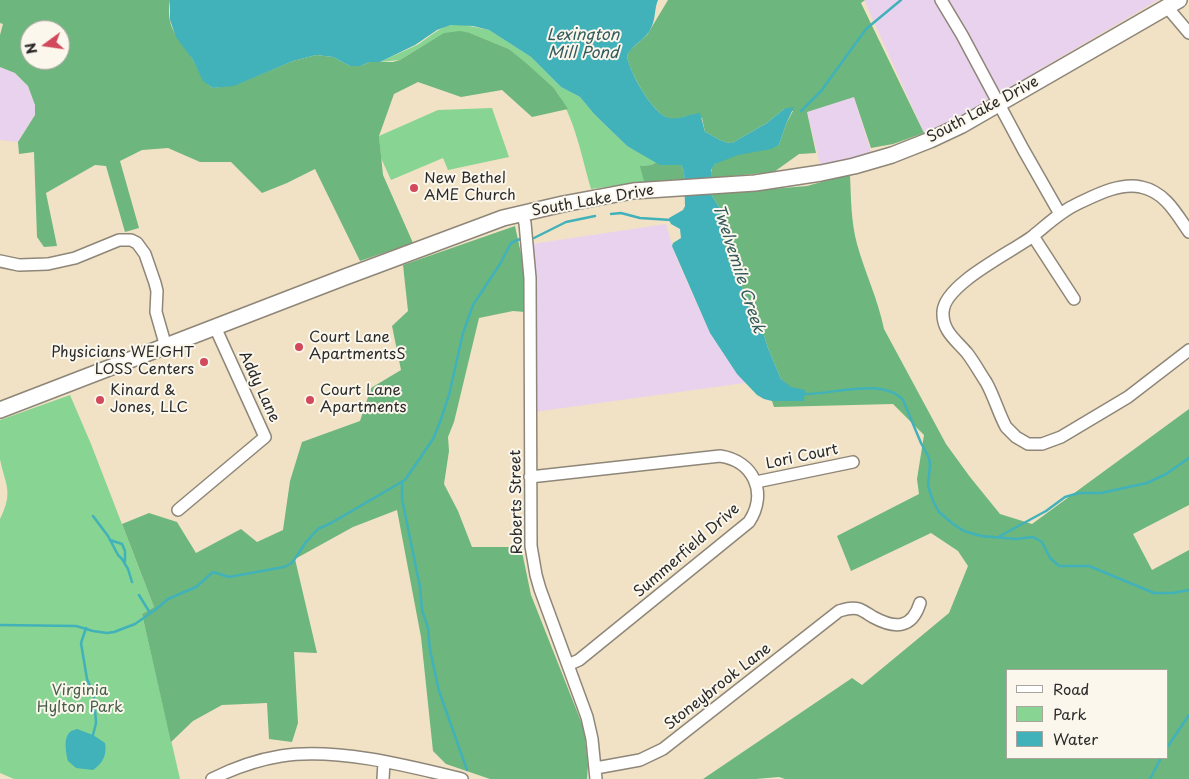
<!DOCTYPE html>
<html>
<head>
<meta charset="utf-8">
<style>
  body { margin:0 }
  #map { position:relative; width:1189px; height:779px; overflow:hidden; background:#f1e2c5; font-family:"Playpen Sans",sans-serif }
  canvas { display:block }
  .legend { position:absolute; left:1006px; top:669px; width:162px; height:90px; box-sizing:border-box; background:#fbf7ec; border:1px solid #a8a59f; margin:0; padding:6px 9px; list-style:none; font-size:15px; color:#2b2b2b }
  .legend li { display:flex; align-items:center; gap:10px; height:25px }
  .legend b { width:25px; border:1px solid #a8a59f }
  .north { position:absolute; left:20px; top:20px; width:50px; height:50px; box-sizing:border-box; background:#fbf7ec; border:1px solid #a8a59f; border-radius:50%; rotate:256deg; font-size:14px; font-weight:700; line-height:20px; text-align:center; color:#2b2b2b }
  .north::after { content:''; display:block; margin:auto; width:18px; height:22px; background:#d1495b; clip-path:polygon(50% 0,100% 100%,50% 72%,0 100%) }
</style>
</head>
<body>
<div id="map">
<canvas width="1189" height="779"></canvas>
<ul class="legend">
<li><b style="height:6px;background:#fff"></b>Road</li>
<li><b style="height:14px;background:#87d493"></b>Park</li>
<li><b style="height:14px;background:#41b1ba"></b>Water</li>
</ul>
<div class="north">N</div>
</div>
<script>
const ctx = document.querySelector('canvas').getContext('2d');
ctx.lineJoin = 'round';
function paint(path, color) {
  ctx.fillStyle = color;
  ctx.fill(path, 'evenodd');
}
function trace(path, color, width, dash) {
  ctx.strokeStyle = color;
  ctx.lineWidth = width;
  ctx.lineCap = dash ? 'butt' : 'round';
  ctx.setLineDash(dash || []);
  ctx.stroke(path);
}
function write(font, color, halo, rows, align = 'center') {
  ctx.font = font + ' "Playpen Sans",sans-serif';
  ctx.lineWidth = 4;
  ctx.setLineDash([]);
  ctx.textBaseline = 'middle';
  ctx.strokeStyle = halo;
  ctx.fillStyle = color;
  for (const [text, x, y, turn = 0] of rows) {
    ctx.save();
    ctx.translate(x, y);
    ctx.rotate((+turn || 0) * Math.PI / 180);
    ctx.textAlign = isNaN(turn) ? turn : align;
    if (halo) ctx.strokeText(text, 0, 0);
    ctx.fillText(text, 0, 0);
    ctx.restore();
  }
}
const built = new Path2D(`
  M864,0H1158L961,116L924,133Z
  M0,67L15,73L28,86L35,105V115L18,142L0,140Z
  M854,96L871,152L845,160L820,164L807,112Z
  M666,224L676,257L710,333L737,374L745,383L534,412L532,244Z`);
const green = new Path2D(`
  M460,24L489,30L531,57L561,87L580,97L594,114L627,146L657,162L651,165L641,166L644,182L591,189C581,155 575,117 554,88L509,49L470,33L430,42L400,60L380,62C392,56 405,51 417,45C433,35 440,25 460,24Z
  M492,108L509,157L448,170L443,158L391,180L381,158L379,136L438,110Z
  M70,395L91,444L154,607L142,614L180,779H14L0,773V519C14,491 5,485 0,459C0,447 0,432 0,420Z`);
const forest = new Path2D(`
  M0,0H170C165,31 180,37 193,60C201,74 200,78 213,88L235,85L293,61L316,55L333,57L350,66H361L369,62H393L400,60L444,33L460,31L470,33L509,49L526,63L554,88L568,109L532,117L502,90L461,97L418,82L394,94L379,136L383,175L413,243L360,261L315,169L287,183L262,193L231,162H200L168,148L142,150L120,161L139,228L125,232L106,166L95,165L46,193L57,246L44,247L37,237L34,152L19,154L18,142L35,115V105L28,86L15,73L0,67V35L3,24L0,23ZM30,30H60V60H30Z
  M668,0H865L861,3L924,133L893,144L871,148L854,97L807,112L816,153L799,154L774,172L711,178C711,172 711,168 715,164C728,152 763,152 779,145L786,124L793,111L784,109L767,123L732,143C721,143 715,136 705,132L702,118C685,112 685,120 671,119C654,117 629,71 627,56L630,50L647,35Z
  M657,162L661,165H681L684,171V179L644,182L640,166L651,165Z
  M850,174C851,197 851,222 857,244C865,273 878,299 884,329L946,444L970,477L1000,514L1032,524L1189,409V505L1133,534L1152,570L1189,550V779H785L779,777L756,779H703L852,678L862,685L949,613L968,566L958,551L931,533L851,571L837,536L919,494L917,479L924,435L893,404L774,407L772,401L804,400L781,379L768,348L760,322L729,262L724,243L722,212L711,194L807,186ZM1008,670H1168V758H1008Z
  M515,226L524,267L525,312L513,311L479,318L454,422L448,437L449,451L444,484L458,511L472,547H521L531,595L584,729L588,765L587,779H490L446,764L433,751L421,637L397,510L353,527L295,559L317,653L294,652L298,723L292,742L269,739L267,703L222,705L193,721L171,742L142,614L154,607L122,524L149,513L177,522L196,553L241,529L257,542L283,530L290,481L302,442L360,421L371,388L401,370L392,326L408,311L403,265Z`);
const water = new Path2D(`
  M170,0H658C654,9 656,19 651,28C646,40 632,44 627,56C629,71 653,115 669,118C679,120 690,114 700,113L705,132C715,136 721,143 732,143L767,123L784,109L794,107L786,124L779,145L771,149L738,155L715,164L711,170V194L722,212L724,243L729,262L760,322L768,348L781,379L791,387L805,390L804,401H772L764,399L757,395L737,374L710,333L672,246L673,243L681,238L680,229L671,224L669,220V218L683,210L685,206L684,171L681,165H660L627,146L594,114L580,97L561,87L531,57L489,30L473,26L451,25L437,30L415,45L380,62H369L361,66H350L333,57L316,55L293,61L234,86L213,88L203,81L193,60L176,37L170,20Z
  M77,729L93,735L105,743C107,755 103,763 93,770L76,768L68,761C66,753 63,738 70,732C72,730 75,730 77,729Z`);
const stream = new Path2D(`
  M801,111L821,91L866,29L901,0
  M611,214L621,213L640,218L671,220
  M534,238L566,222L595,216
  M803,394C831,395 883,377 903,400L921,443L929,458L930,465L928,486L933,501L939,512L953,524L964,531L981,536L1016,539L1033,537L1042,542L1050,558L1059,566H1089L1154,593H1173L1189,590
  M402,483V499L420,587L422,610L428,628L430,650L439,691L467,770
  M93,516L108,536L118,555L122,559L128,569L132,582
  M1000,536L1046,511L1065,497L1079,493H1101L1147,483L1166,474L1189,458
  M110,540L122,544L125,551V561
  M139,595L150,613
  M0,625L76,626L93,631L107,633L114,632L135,624L155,610L168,599L196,587L213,572L229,577L284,567L292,563L306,542L318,529L331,523L405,480L433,439L440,422L449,395L463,333L473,305L500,264L511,243L520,239
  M86,628L81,643L87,679L94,695L96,723L93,735
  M1168,746L1189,715
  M1150,779L1161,758`);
const minor = new Path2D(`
  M941,0L962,35L1023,149L1060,214
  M1167,7L1189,33
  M522,214L525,223L530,278L531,546L536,575L540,589L587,717L592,739L596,779
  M1189,232C1176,213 1165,192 1141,187C1121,182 1096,195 1079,203C1061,211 1048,224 1033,236C1012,252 944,284 943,312C942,331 956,340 967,353C974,362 980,373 986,382C994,396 998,412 1006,427L1016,437L1028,444H1042L1061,437L1128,397L1189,350
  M1033,236L1074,299
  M0,261L19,265L48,264L75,258L119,240H131L137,243L145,254L155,283L157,291L156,312L166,347
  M530,477L720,456C754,461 768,493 749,522L579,660L568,665
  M756,482L853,462
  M178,510L265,437L215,327
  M596,768L640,760L663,749L839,611C846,609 852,607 859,609C864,611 868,614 873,617C895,629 912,629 920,603
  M212,779C234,768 256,760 281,756C335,747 409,766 462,779
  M383,779L384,762`);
const major = new Path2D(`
  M0,410L345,277L503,218L563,204L633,191L755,183L821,173L854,166L892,155L930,140L962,125L1179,0`);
const markers = [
  [414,188,5,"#d1495b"],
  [299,347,5,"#d1495b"],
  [204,362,5,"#d1495b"],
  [100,400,5,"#d1495b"],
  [310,400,5,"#d1495b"]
];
const streetNames = [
  ["South Lake Drive",983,110,-28],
  ["South Lake Drive",593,201,-10],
  ["Addy Lane",259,387,65],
  ["Lori Court",802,457,-12],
  ["Roberts Street",517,502,-91],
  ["Summerfield Drive",687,551,-41],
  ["Stoneybrook Lane",718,687,-38]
];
const poiNames = [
  ["New Bethel",424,179],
  ["AME Church",424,196],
  ["Court Lane",309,338],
  ["ApartmentsS",309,355],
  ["Physicians WEIGHT",194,353,"right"],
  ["LOSS Centers",194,370,"right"],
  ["Kinard &",110,391],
  ["Jones, LLC",110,408],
  ["Court Lane",320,391],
  ["Apartments",320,408]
];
const parkNames = [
  ["Virginia",80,691],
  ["Hylton Park",80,708]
];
const waterNames = [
  ["Lexington",583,36],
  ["Mill Pond",583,54],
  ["Twelvemile Creek",738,269,72]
];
paint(built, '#e8d2ee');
paint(green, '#87d493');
paint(forest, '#6db67d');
paint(water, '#41b1ba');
trace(stream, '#41b1ba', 2.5);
trace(minor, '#8e8678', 14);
trace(major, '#8e8678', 18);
trace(minor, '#fff', 11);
trace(major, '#fff', 15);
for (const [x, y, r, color] of markers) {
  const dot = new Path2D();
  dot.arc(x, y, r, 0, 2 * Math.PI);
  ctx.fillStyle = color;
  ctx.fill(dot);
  trace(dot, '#fbf7ec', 2);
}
write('15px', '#2b2b2b', '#fbf7ec', streetNames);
write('15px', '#2b2b2b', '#fbf7ec', poiNames, 'left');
write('15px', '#475e4a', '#fbf7ec', parkNames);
write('italic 16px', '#335a5d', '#fbf7ec', waterNames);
</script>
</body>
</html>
